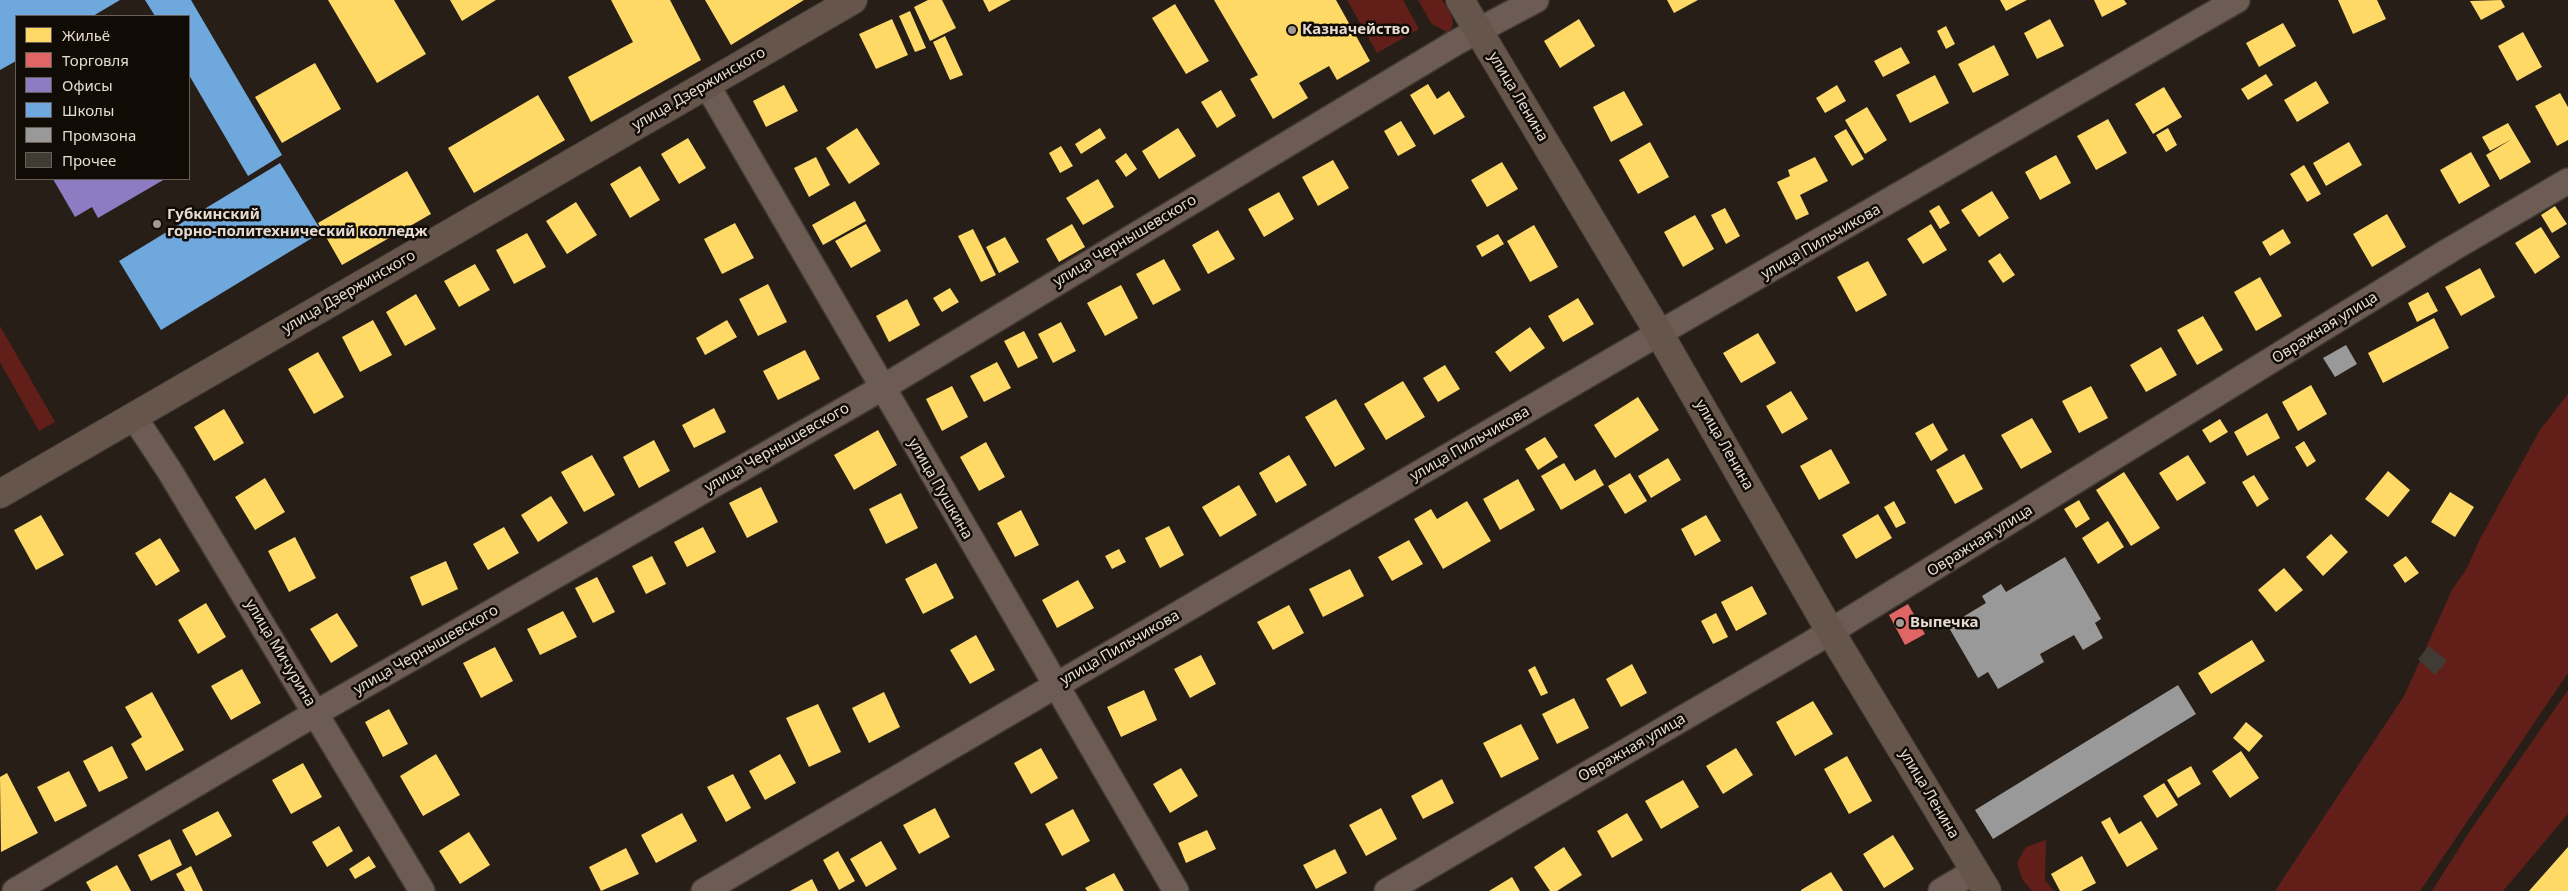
<!DOCTYPE html>
<html>
<head>
<meta charset="utf-8">
<style>
  body { margin:0 }
  #map { position:relative; width:2568px; height:891px; overflow:hidden; background:#271f17; font-family:"Noto Sans",sans-serif }
  canvas { display:block }
  .legend { position:absolute; left:15px; top:15px; width:175px; height:165px; box-sizing:border-box; background:#110b05; border:1px solid #665e57; margin:0; padding:6px 9px; list-style:none; font-size:15px; color:#e5dbd2 }
  .legend li { display:flex; align-items:center; gap:10px; height:25px }
  .legend b { width:25px; border:1px solid #665e57 }
</style>
</head>
<body>
<div id="map">
<canvas width="2568" height="891"></canvas>
<ul class="legend">
<li><b style="height:14px;background:#ffd966"></b>Жильё</li>
<li><b style="height:14px;background:#e06666"></b>Торговля</li>
<li><b style="height:14px;background:#8e7cc3"></b>Офисы</li>
<li><b style="height:14px;background:#6fa8dc"></b>Школы</li>
<li><b style="height:14px;background:#999"></b>Промзона</li>
<li><b style="height:14px;background:#403b34"></b>Прочее</li>
</ul>
</div>
<script>
const ctx = document.querySelector('canvas').getContext('2d');
ctx.lineJoin = 'round';
function paint(path, color) {
  ctx.fillStyle = color;
  ctx.fill(path, 'evenodd');
}
function trace(path, color, width, dash) {
  ctx.strokeStyle = color;
  ctx.lineWidth = width;
  ctx.lineCap = dash ? 'butt' : 'round';
  ctx.setLineDash(dash || []);
  ctx.stroke(path);
}
function write(font, color, halo, rows, align = 'center') {
  ctx.font = font + ' "Noto Sans",sans-serif';
  ctx.lineWidth = 5;
  ctx.setLineDash([]);
  ctx.textBaseline = 'middle';
  ctx.strokeStyle = halo;
  ctx.fillStyle = color;
  for (const [text, x, y, turn = 0] of rows) {
    ctx.save();
    ctx.translate(x, y);
    ctx.rotate((+turn || 0) * Math.PI / 180);
    ctx.textAlign = isNaN(turn) ? turn : align;
    if (halo) ctx.strokeText(text, 0, 0);
    ctx.fillText(text, 0, 0);
    ctx.restore();
  }
}
const green = new Path2D(`
  M1347,0H1403L1419,29L1377,53Z
  M1418,0H1442C1449,11 1458,21 1449,33L1432,24Z
  M0,326L55,422L39,431L0,362Z
  M2568,394V673L2420,891H2275L2404,696L2452,590L2466,570L2481,537L2540,430Z
  M2568,690V814L2503,891H2432L2470,831Z
  M2046,840L2045,880L2054,891H2032L2022,879L2017,863L2026,847Z`);
const homes = new Path2D(`
  M328,0H394L426,54L377,83Z
  M450,0H496L462,21Z
  M611,0H670L701,60L591,122L568,77L633,42Z
  M705,0H804L731,45Z
  M928,0H942L956,28L930,41L914,7Z
  M983,0H1011L989,12Z
  M1214,0H1336L1370,61L1337,80L1329,66L1299,83L1308,98L1273,119L1250,79L1258,75Z
  M1667,0H1698L1674,13Z
  M2000,0H2027L2006,11Z
  M2094,0H2124L2127,4L2102,17Z
  M2338,0H2377L2386,19L2353,34Z
  M2501,0L2505,7L2481,20L2470,1Z
  M1175,4L1209,61L1186,74L1152,18Z
  M910,11L926,48L915,52L899,16Z
  M892,19L908,55L876,69L859,34Z
  M1579,19L1595,46L1560,68L1544,41Z
  M2050,19L2064,46L2037,59L2024,33Z
  M2283,23L2296,46L2259,67L2246,43Z
  M1946,26L1955,44L1946,49L1937,31Z
  M2523,32L2542,67L2517,81L2498,46Z
  M945,36L963,75L950,80L933,42Z
  M1994,45L2009,75L1973,93L1958,64Z
  M1901,47L1910,63L1883,77L1874,61Z
  M315,63L341,109L282,143L255,97Z
  M2266,74L2273,85L2248,100L2241,89Z
  M1935,75L1949,103L1910,123L1896,95Z
  M2316,81L2329,103L2297,122L2284,100Z
  M1428,84L1437,99L1449,91L1465,117L1434,135L1410,95Z
  M784,85L798,111L766,127L753,101Z
  M1837,85L1846,101L1825,113L1816,98Z
  M2164,87L2182,117L2153,134L2135,104Z
  M1221,90L1236,116L1217,128L1201,102Z
  M1624,91L1643,125L1611,142L1593,107Z
  M2560,93L2568,107V140L2557,146L2535,106Z
  M538,95L565,140L474,193L448,148Z
  M1867,107L1887,140L1865,154L1845,120Z
  M2108,119L2127,153L2096,170L2077,136Z
  M1401,121L1416,146L1398,156L1384,131Z
  M2508,123L2531,162L2500,180L2486,155L2512,139L2490,151L2482,137Z
  M857,128L880,164L849,184L826,148Z
  M1100,128L1106,138L1081,154L1075,144Z
  M1178,128L1196,156L1159,179L1142,151Z
  M2168,128L2177,145L2166,152L2156,135Z
  M1846,129L1864,159L1852,166L1834,136Z
  M688,138L706,168L679,184L661,154Z
  M1650,142L1669,177L1638,194L1619,160Z
  M2349,142L2362,165L2326,186L2313,163Z
  M1061,146L1073,166L1060,173L1049,153Z
  M2471,152L2490,186L2459,204L2440,170Z
  M1126,153L1137,169L1126,177L1115,161Z
  M2056,155L2071,183L2040,200L2025,172Z
  M816,157L830,185L809,197L794,168Z
  M1815,157L1828,181L1800,195L1809,214L1796,220L1777,182L1790,176L1788,170Z
  M1333,160L1349,188L1318,206L1302,177Z
  M1502,162L1518,189L1487,207L1471,180Z
  M2304,165L2321,194L2307,202L2290,174Z
  M640,166L660,200L630,218L610,184Z
  M407,171L431,214L342,265L318,223Z
  M1098,179L1114,207L1083,225L1066,198Z
  M1992,191L2009,218L1979,237L1961,210Z
  M1279,192L1294,219L1264,237L1248,209Z
  M855,201L866,221L823,245L812,225Z
  M576,202L597,235L567,254L546,221Z
  M1939,205L1950,223L1940,229L1929,211Z
  M2555,206L2567,224L2552,233L2541,215Z
  M1725,208L1740,236L1726,244L1711,215Z
  M2387,214L2406,247L2372,267L2353,234Z
  M1695,215L1714,249L1683,267L1664,232Z
  M735,223L754,258L722,274L704,239Z
  M866,224L881,251L851,268L835,241Z
  M1072,224L1085,247L1059,262L1046,239Z
  M1931,224L1947,250L1923,264L1907,239Z
  M1534,225L1558,267L1530,282L1507,241Z
  M2541,227L2560,257L2535,274L2515,243Z
  M973,229L996,275L981,282L958,236Z
  M2283,229L2291,243L2270,256L2262,242Z
  M1218,230L1235,259L1208,274L1192,245Z
  M527,233L546,267L514,284L496,250Z
  M1498,234L1504,244L1482,257L1476,246Z
  M1005,237L1019,262L999,273L986,247Z
  M2000,253L2015,275L2003,283L1988,261Z
  M1164,259L1181,290L1153,305L1136,274Z
  M1868,261L1887,295L1856,312L1837,277Z
  M475,264L490,290L459,307L444,281Z
  M2480,268L2495,297L2461,316L2445,287Z
  M2260,277L2282,316L2256,331L2234,292Z
  M768,284L787,322L758,336L739,299Z
  M1121,285L1138,318L1105,336L1087,303Z
  M950,288L959,302L942,312L933,298Z
  M2428,292L2438,311L2417,322L2408,303Z
  M416,294L436,329L405,346L386,312Z
  M1578,298L1594,324L1563,342L1548,316Z
  M907,299L920,325L889,342L876,316Z
  M2203,316L2223,350L2197,365L2177,330Z
  M2434,318L2449,348L2383,383L2368,353Z
  M373,320L392,355L360,372L342,337Z
  M727,320L737,337L705,355L696,338Z
  M1061,322L1076,351L1053,363L1038,334Z
  M1530,327L1545,348L1510,372L1495,352Z
  M1024,331L1038,358L1018,368L1004,341Z
  M1758,333L1776,363L1741,383L1723,353Z
  M2161,347L2177,375L2146,392L2130,365Z
  M805,350L820,379L778,400L763,371Z
  M318,352L344,397L314,414L288,369Z
  M997,362L1011,388L984,402L970,376Z
  M1445,365L1460,389L1438,402L1423,378Z
  M1403,381L1425,417L1386,440L1364,404Z
  M2311,385L2327,414L2298,431L2282,402Z
  M952,386L968,417L942,431L926,399Z
  M2091,386L2108,418L2079,433L2062,401Z
  M1791,391L1808,419L1782,434L1766,406Z
  M1638,397L1659,430L1615,458L1594,425Z
  M1336,399L1365,449L1335,467L1305,417Z
  M714,408L726,432L694,448L682,425Z
  M224,409L244,443L214,461L194,427Z
  M2267,413L2280,438L2247,456L2234,432Z
  M2032,418L2052,452L2021,469L2001,435Z
  M2220,419L2228,432L2210,443L2202,430Z
  M1933,423L1948,450L1931,461L1915,433Z
  M878,430L897,465L854,490L834,455Z
  M1545,437L1558,457L1538,470L1525,449Z
  M654,440L670,471L639,488L623,457Z
  M2304,441L2316,461L2307,467L2295,447Z
  M986,442L1005,477L979,491L960,457Z
  M1831,449L1850,483L1819,500L1800,466Z
  M1964,454L1983,489L1955,504L1936,470Z
  M592,455L615,495L584,512L561,472Z
  M1289,455L1307,485L1276,503L1259,473Z
  M2188,455L2206,483L2177,501L2159,473Z
  M1668,458L1681,480L1651,498L1638,476Z
  M1564,463L1575,481L1595,469L1604,485L1561,510L1541,476Z
  M2388,471L2410,490L2388,517L2365,499Z
  M2124,472L2160,528L2131,546L2096,490Z
  M1630,473L1647,501L1625,514L1608,486Z
  M2254,475L2269,499L2257,507L2242,482Z
  M265,478L285,512L255,530L235,497Z
  M1518,479L1535,510L1500,530L1483,499Z
  M1239,485L1257,515L1220,537L1202,507Z
  M761,487L778,522L747,538L729,503Z
  M2450,492L2474,507L2455,537L2431,522Z
  M901,493L918,528L886,544L869,509Z
  M551,496L568,523L538,542L521,515Z
  M2079,500L2090,519L2076,528L2064,509Z
  M1467,501L1491,541L1443,569L1414,519L1431,509L1437,519Z
  M1894,501L1906,523L1896,528L1884,507Z
  M1021,510L1039,545L1015,557L997,523Z
  M1878,514L1892,538L1856,559L1842,535Z
  M41,515L64,555L36,570L14,530Z
  M1706,515L1721,541L1695,556L1681,529Z
  M2108,521L2124,547L2098,564L2082,538Z
  M1169,526L1184,555L1160,568L1145,538Z
  M504,527L519,553L488,570L473,544Z
  M703,527L716,552L687,567L674,542Z
  M2331,534L2348,552L2323,576L2306,557Z
  M295,537L316,578L289,592L268,551Z
  M160,538L180,571L156,586L135,553Z
  M1409,540L1423,564L1392,581L1378,557Z
  M1119,549L1126,562L1112,569L1105,556Z
  M652,556L666,584L646,594L632,566Z
  M2406,556L2419,573L2405,583L2393,565Z
  M446,561L458,589L422,606L410,577Z
  M936,563L954,598L923,614L905,579Z
  M2284,568L2303,590L2276,612L2258,590Z
  M1350,569L1364,596L1323,617L1309,589Z
  M597,577L615,612L593,623L575,588Z
  M1078,580L1094,608L1057,628L1042,600Z
  M1752,586L1767,614L1736,631L1721,602Z
  M206,603L226,637L198,654L178,620Z
  M1289,605L1304,633L1273,650L1257,622Z
  M563,611L577,637L540,655L527,629Z
  M337,613L358,646L331,663L310,629Z
  M1716,613L1728,637L1713,644L1701,621Z
  M976,635L995,670L970,684L950,650Z
  M2252,640L2265,661L2211,694L2198,673Z
  M495,647L513,681L481,698L463,663Z
  M1201,655L1216,684L1190,698L1174,669Z
  M1632,664L1647,693L1621,707L1606,679Z
  M1535,666L1548,693L1541,696L1528,670Z
  M242,669L261,703L231,720L211,686Z
  M1144,690L1157,720L1121,737L1107,707Z
  M152,692L184,750L146,771L131,744L142,737L125,707Z
  M884,692L900,727L869,743L852,708Z
  M1574,698L1589,728L1557,744L1542,714Z
  M1813,701L1833,734L1795,756L1776,722Z
  M818,704L841,752L809,767L786,718Z
  M389,709L408,744L383,757L365,722Z
  M2246,722L2263,736L2249,752L2233,738Z
  M1521,724L1539,759L1501,778L1483,743Z
  M112,746L128,778L99,792L83,761Z
  M1041,748L1058,778L1031,794L1014,763Z
  M1736,748L1753,775L1723,794L1706,766Z
  M2241,751L2259,778L2230,798L2212,771Z
  M436,754L460,795L423,816L400,776Z
  M780,754L796,783L765,800L749,771Z
  M1847,756L1872,801L1849,814L1824,769Z
  M303,763L322,797L291,814L272,780Z
  M2191,766L2201,784L2178,798L2167,780Z
  M1181,768L1198,796L1170,813L1153,784Z
  M69,771L87,806L55,822L37,787Z
  M7,773L38,833L1,852L0,777Z
  M733,774L751,808L726,822L707,787Z
  M1442,779L1454,803L1423,819L1411,796Z
  M1683,780L1699,807L1661,829L1645,801Z
  M2164,783L2178,805L2157,818L2143,796Z
  M935,808L950,837L919,854L903,825Z
  M1381,808L1397,839L1366,856L1349,825Z
  M1073,809L1090,841L1062,856L1045,824Z
  M218,811L232,836L196,856L182,830Z
  M682,813L697,841L656,863L641,835Z
  M1627,813L1643,840L1612,858L1597,831Z
  M2110,817L2119,834L2141,821L2158,849L2127,867L2101,822Z
  M339,826L353,851L327,867L312,842Z
  M1207,830L1216,849L1186,863L1178,843Z
  M469,832L490,865L460,884L439,851Z
  M1893,835L1914,869L1884,888L1863,854Z
  M170,839L182,865L151,881L138,855Z
  M881,841L897,869L866,887L850,859Z
  M1564,847L1582,875L1557,891H1550L1534,867Z
  M2568,847V891H2529Z
  M626,848L639,874L601,891L589,867Z
  M1335,849L1347,873L1316,889L1303,865Z
  M838,851L855,881L839,890L823,860Z
  M369,856L376,867L355,879L349,869Z
  M2082,856L2096,883L2081,891H2060L2051,874Z
  M117,865L131,891H91L86,882Z
  M191,866L203,891H185L176,874Z
  M1831,872L1843,891H1801V890Z
  M1114,873L1124,891H1087L1085,888Z
  M1512,877L1520,891H1489Z
  M812,879L818,891H790Z`);
const shops = new Path2D(`
  M1908,604L1925,634L1905,645L1889,615Z`);
const offices = new Path2D(`
  M53,179H165L98,218L92,207L75,217Z`);
const schools = new Path2D(`
  M0,0H120L93,16H16V61L0,70Z
  M145,0H191L282,155L248,176L189,75V16H155Z
  M280,163L322,232L161,330L119,261Z`);
const industry = new Path2D(`
  M2346,345L2357,364L2335,377L2323,358Z
  M2065,557L2101,619L2095,623L2103,638L2083,650L2074,635L2040,654L2044,662L1998,689L1988,672L1978,678L1948,626L1986,603L1982,596L2001,584L2006,592Z
  M2178,685L2196,714L1993,839L1975,810Z`);
const building = new Path2D(`
  M2429,646L2447,661L2435,675L2418,659Z`);
const minor = new Path2D(`
  M707,85L1176,891
  M134,417L169,470L422,891
  M15,891L316,713L882,388L1455,43L1536,0
  M704,891L1637,346L2237,0
  M1387,891L1810,644L2450,250L2568,181
  M1941,891L1975,871`);
const secondary = new Path2D(`
  M1460,0L1660,335L1830,631L1987,891
  M0,494L853,0`);
const markers = [
  [1292,30,5,"#a29991"],
  [157,224,5,"#a29991"],
  [1900,623,5,"#a29991"]
];
const poiNames = [
  ["Казначейство",1302,30],
  ["Губкинский",167,215],
  ["горно-политехнический колледж",167,232],
  ["Выпечка",1910,623]
];
const streetNames = [
  ["улица Дзержинского",699,89,-30],
  ["улица Ленина",1518,97,59],
  ["улица Чернышевского",1125,241,-31],
  ["улица Пильчикова",1821,242,-30],
  ["улица Дзержинского",349,292,-30],
  ["Овражная улица",2325,328,-32],
  ["улица Пильчикова",1470,444,-30],
  ["улица Ленина",1724,445,60],
  ["улица Чернышевского",777,448,-30],
  ["улица Пушкина",940,489,60],
  ["Овражная улица",1980,541,-32],
  ["улица Пильчикова",1120,648,-30],
  ["улица Чернышевского",426,650,-30],
  ["улица Мичурина",280,653,59],
  ["Овражная улица",1632,748,-30],
  ["улица Ленина",1929,794,59]
];
paint(green, '#621f19');
paint(homes, '#ffd966');
paint(shops, '#e06666');
paint(offices, '#8e7cc3');
paint(schools, '#6fa8dc');
paint(industry, '#999');
paint(building, '#403b34');
trace(minor, '#403933', 28);
trace(secondary, '#403933', 30);
trace(minor, '#6d5c53', 25);
trace(secondary, '#65554a', 28);
for (const [x, y, r, color] of markers) {
  const dot = new Path2D();
  dot.arc(x, y, r, 0, 2 * Math.PI);
  ctx.fillStyle = color;
  ctx.fill(dot);
  trace(dot, '#110b05', 2);
}
write('bold 15px', '#e5dbd2', '#110b05', poiNames, 'left');
write('15px', '#e5dbd2', '#110b05', streetNames);
</script>
</body>
</html>
